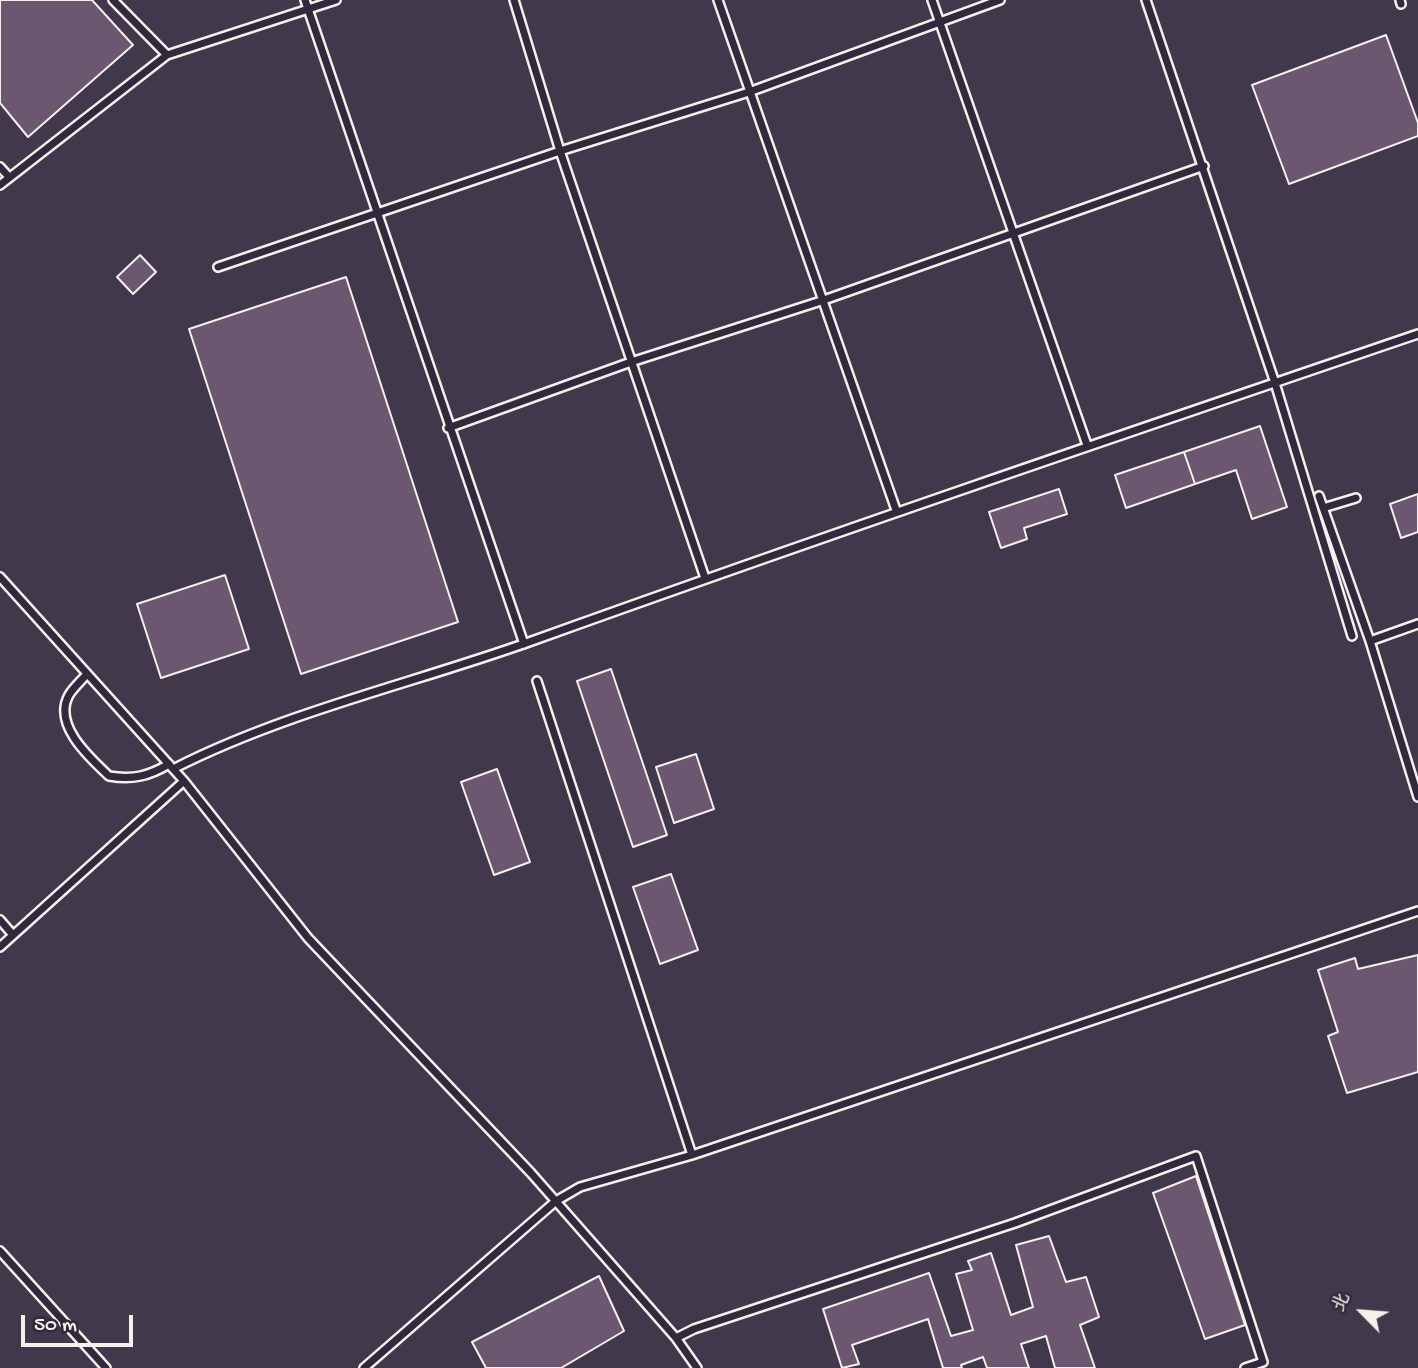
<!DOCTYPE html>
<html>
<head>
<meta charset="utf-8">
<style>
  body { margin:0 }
  #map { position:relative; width:1418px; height:1368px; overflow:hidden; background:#41384c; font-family:"Gochi Hand","LXGW WenKai TC",sans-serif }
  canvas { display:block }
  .north { position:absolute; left:1327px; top:1277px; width:70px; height:70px; -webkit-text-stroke:5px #2f2a3d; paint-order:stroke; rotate:295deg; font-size:19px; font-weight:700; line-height:28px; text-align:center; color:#f4f1e8 }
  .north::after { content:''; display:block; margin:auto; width:24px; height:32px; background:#f4f1e8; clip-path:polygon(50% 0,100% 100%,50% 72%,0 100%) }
  .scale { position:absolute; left:21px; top:1315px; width:112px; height:32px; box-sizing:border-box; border:4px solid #f4f1e8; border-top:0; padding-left:9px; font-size:21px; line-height:24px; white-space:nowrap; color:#f4f1e8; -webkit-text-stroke:5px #2f2a3d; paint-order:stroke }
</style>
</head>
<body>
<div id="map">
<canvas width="1418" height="1368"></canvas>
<div class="north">北</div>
<div class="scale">50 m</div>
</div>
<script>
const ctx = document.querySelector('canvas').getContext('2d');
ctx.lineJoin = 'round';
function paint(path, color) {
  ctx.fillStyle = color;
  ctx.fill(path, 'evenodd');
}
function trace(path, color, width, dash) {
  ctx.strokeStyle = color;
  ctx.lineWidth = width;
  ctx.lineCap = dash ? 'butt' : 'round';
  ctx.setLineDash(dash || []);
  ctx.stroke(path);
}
const building = new Path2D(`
  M0,0H92L133,45L28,137L0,103Z
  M1386,35L1418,123V136L1289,184L1252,85Z
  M140,255L156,272L133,294L117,277Z
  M346,277L458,622L301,674L189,329Z
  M1260,426L1287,507L1252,519L1236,470L1195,484L1184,452Z
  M1184,452L1195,484L1126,508L1115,475Z
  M1059,489L1067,514L1024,528L1027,539L1001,548L989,512Z
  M1418,494V532L1401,538L1390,504Z
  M225,575L249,649L161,678L137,604Z
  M611,669L667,835L633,847L577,681Z
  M696,754L714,809L674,823L656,767Z
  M497,769L530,862L494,875L461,782Z
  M671,874L698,950L660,964L633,887Z
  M1418,955V1072L1347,1093L1328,1036L1338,1032L1318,970L1355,958L1358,969Z
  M1196,1176L1245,1325L1205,1339L1153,1193Z
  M1049,1236L1066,1282L1086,1277L1099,1317L1080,1325L1095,1368H1055L1046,1336L1021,1344L1029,1368H987L983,1357L961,1365L962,1368H943L928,1319L852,1345L859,1364L842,1368L823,1309L929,1273L951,1336L973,1330L956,1274L972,1270L968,1261L991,1253L1011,1315L1033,1307L1016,1245Z
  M599,1276L624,1331L561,1368H486L472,1342Z`);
const lane = new Path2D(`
  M113,0L167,55
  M305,0L524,644
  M514,0L560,151L705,578
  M718,0L896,510
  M932,0L1087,445
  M1146,0L1275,383L1352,636
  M1400,0L1401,4
  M0,167L9,177
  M0,185L167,55L336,0
  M218,267L560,151L749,92L1000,0
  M448,428L631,362L821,301L1204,166
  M1319,496L1370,641L1418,797
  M1323,508L1356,498
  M0,577L184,781L308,938L531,1173L676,1338L697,1368
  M1370,641L1418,624
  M87,674C81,681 73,688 69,695C52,725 91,759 109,776C133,780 149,776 169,764
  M537,681L692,1155
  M173,769C285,712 411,684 529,642C824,536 1121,435 1418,334
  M0,920L13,935
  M0,947L184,781
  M0,1251L106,1368
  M676,1338L694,1329L1015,1223L1196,1156L1263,1362L1245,1368
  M364,1368L556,1201L580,1187L692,1155L1418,911`);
paint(building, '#6b576f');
trace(building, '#f4f1e8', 2);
trace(lane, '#f4f1e8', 12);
trace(lane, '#2f2a3d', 7);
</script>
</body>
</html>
